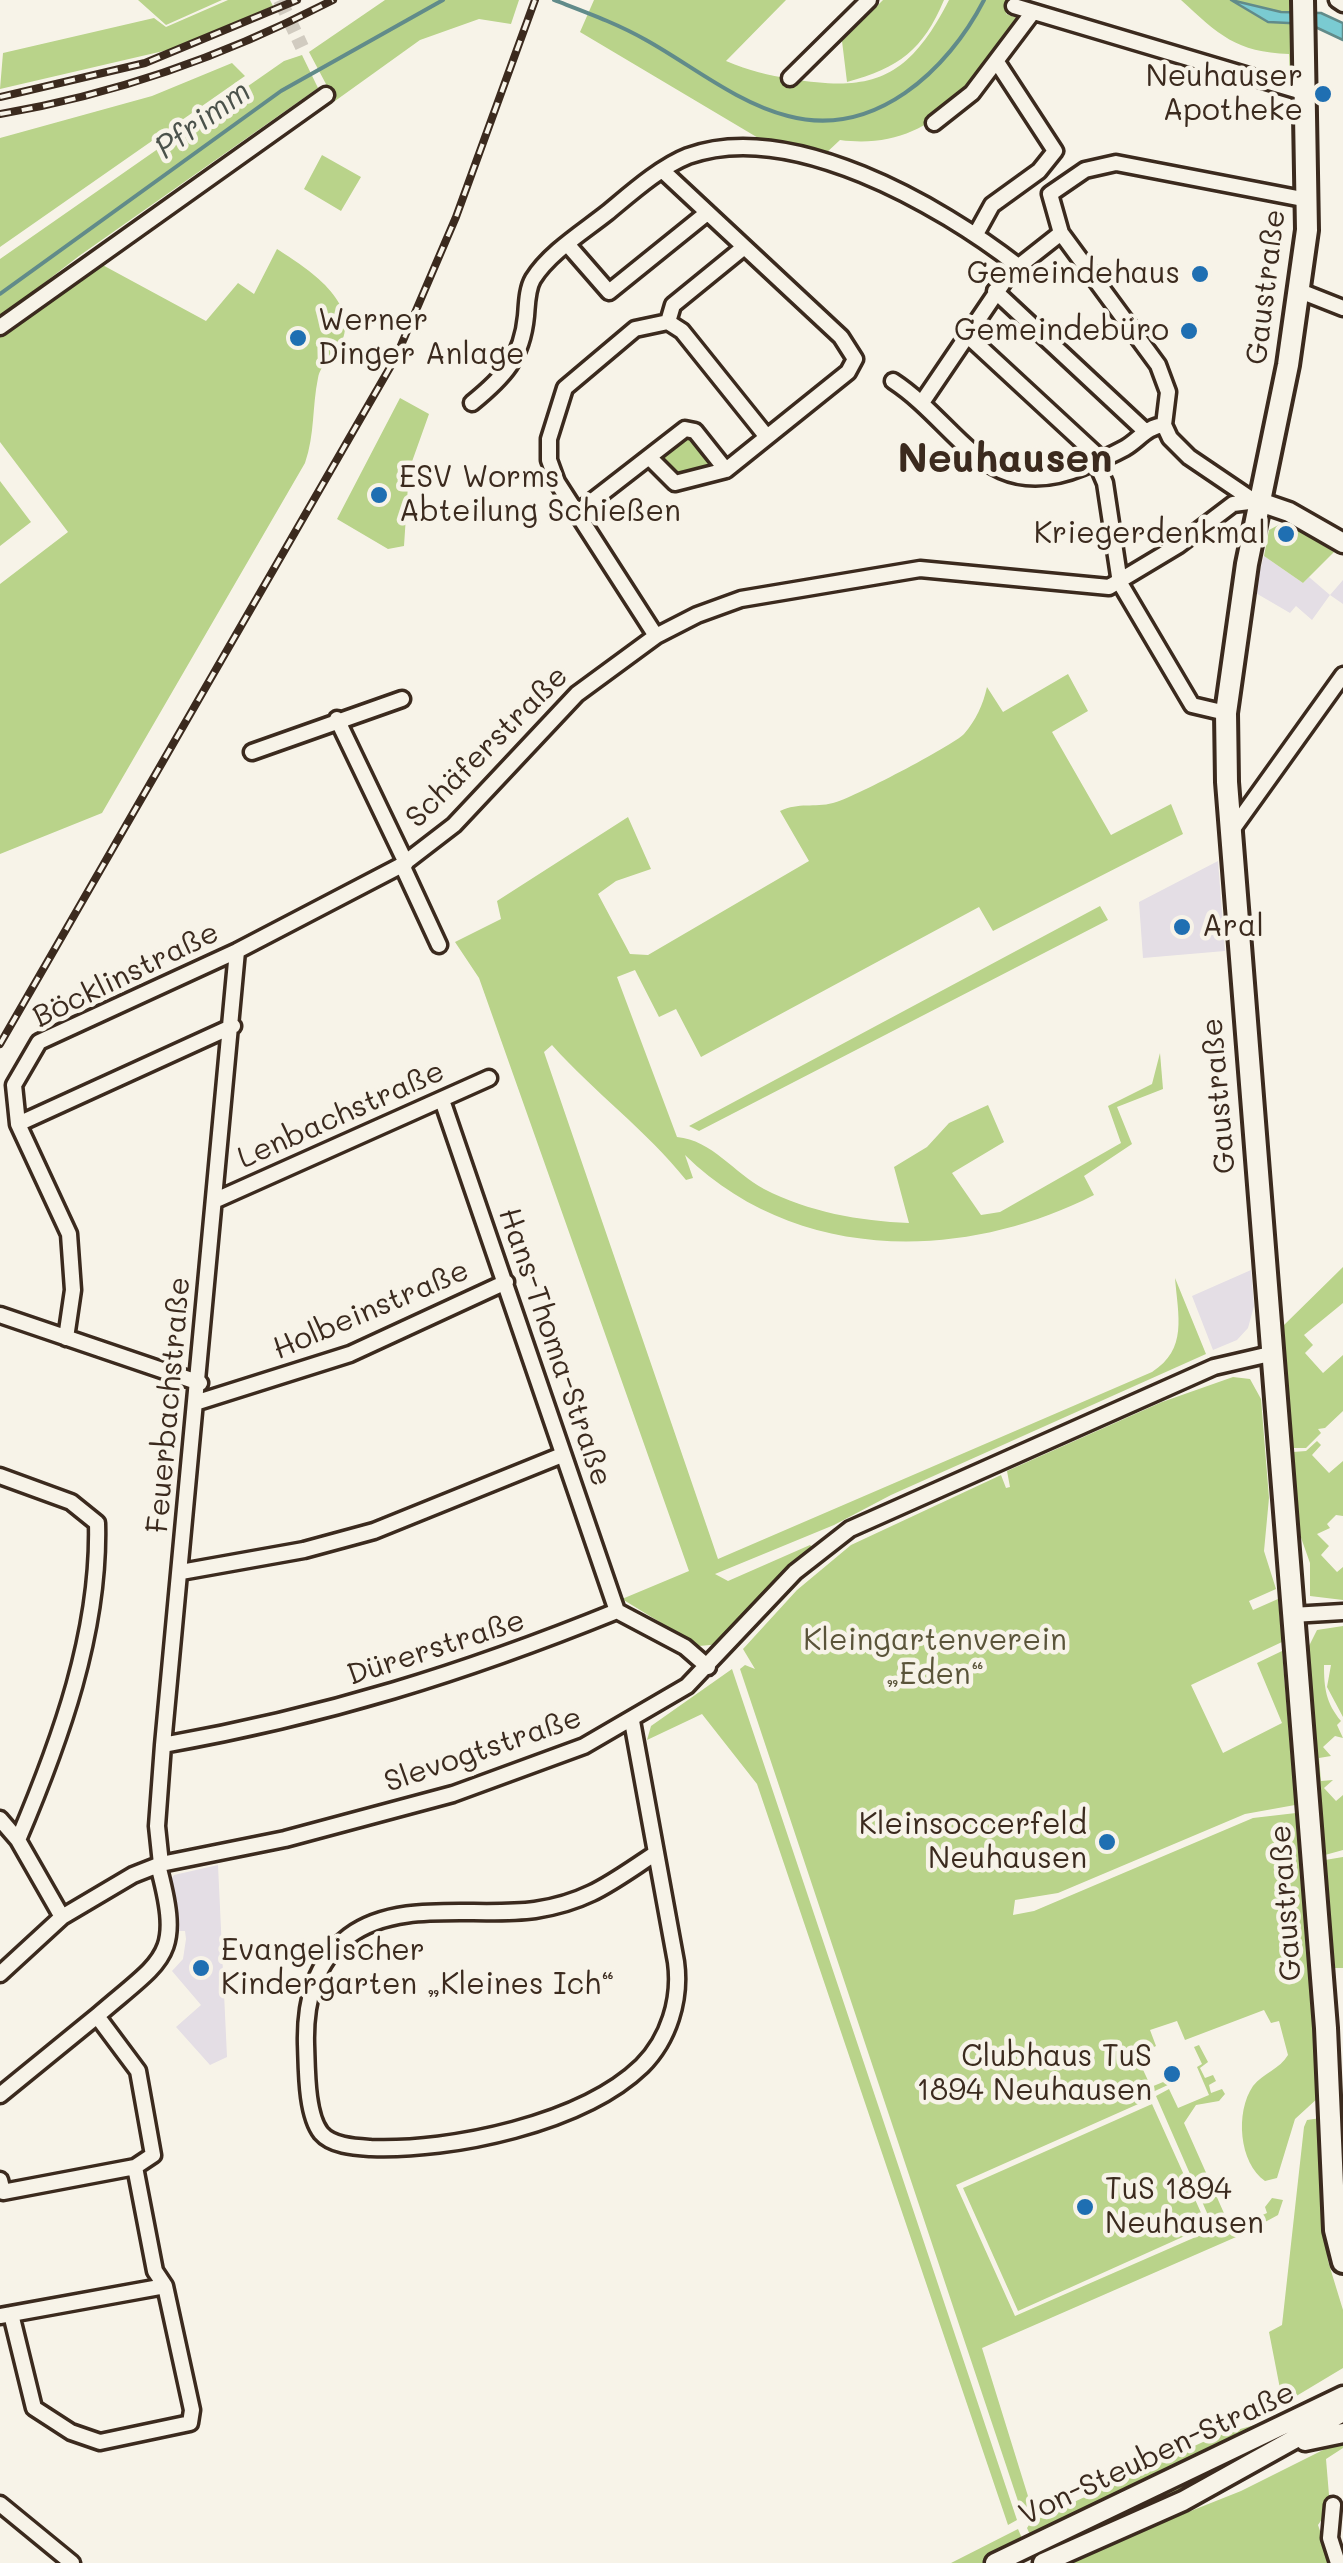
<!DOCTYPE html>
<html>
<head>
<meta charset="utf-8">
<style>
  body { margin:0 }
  canvas { display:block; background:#f7f3e8 }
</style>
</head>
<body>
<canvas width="1343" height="2563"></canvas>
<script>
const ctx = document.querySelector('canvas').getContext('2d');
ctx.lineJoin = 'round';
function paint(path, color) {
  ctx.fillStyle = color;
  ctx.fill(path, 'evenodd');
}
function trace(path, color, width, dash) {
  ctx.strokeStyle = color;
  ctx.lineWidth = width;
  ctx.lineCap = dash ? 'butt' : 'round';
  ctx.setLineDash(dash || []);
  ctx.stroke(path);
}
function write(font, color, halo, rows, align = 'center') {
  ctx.font = font + ' Mali,sans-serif';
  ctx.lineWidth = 9;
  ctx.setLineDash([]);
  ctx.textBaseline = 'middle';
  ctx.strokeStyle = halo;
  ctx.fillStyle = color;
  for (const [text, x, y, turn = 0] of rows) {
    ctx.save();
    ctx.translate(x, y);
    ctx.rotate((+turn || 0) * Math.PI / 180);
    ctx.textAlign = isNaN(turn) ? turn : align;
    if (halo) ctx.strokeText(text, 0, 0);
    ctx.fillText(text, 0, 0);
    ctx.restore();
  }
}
const built = new Path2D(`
  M1264,556L1303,583L1309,577L1330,595L1343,580V604L1330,595L1312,620L1296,606L1290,613L1254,592Z
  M1218,861L1225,951L1143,958L1139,902Z
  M1251,1270L1254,1306L1248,1328L1237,1340L1213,1350L1192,1296Z
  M218,1865L227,2057L210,2065L176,2027L201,2005L172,1971L183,1959L186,1939L185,1931H179L170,1881L174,1875Z`);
const green = new Path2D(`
  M138,0H222L166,25Z
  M228,0H270L273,6L172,49L0,89L3,53L154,18L166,27Z
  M385,0H519L511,24L479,19L420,40L335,101L309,52Z
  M594,0H786L726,61C750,71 767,75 792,79C872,92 908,80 949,0H1013L1006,14L1020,19C976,87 930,152 840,140L824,155L765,142L580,32Z
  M883,0H944C923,50 899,68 847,82L842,41Z
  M1181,0H1294L1296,81L1290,84L1289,54C1236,52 1219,35 1181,0Z
  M302,55L318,88L79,256L0,317V259L284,61Z
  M232,63L245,76L0,247V138L152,96Z
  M322,155L361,177L341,211L304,189Z
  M277,249C306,268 363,302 340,346C333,358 321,363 318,378C312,407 315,434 305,463L102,813L0,854V584L68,532L0,442V336L97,262L206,321L238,283L254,294Z
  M400,398L429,414L409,470L404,546L388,549L337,519Z
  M689,434L714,466L677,479L658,457Z
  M0,481L31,522L0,546Z
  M1284,522L1334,552L1303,583L1264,556L1269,530Z
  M1068,674L1088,711L1052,732L1111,835L1171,804L1183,834L993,931L979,907L701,1057L676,1009L659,1017L635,970L617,977L677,1137C712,1140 734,1173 764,1189C809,1212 859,1221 909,1223L894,1167L927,1147L949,1123L988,1105L1004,1142L952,1173L981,1215L1000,1212L1121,1143L1108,1106L1152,1084L1160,1053L1163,1089L1117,1107L1132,1144L1084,1176L1094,1195C963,1262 795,1263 685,1155L693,1178L686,1180C646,1130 595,1093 552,1045L544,1052L718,1559L1152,1372C1188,1349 1178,1316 1175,1278L1206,1354L891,1495L834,1525L715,1574L728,1581L810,1545L814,1549L721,1644L699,1646L622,1599L689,1571L479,978L455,942L501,919L497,901L628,817L651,869L616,881L598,894L630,954L648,955L809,861L780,811C799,802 814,808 833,803C851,799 952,746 964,734C976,720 983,705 987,687L1003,712Z
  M1100,906L1108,920L699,1131L689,1126Z
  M1343,1267V1303L1304,1335L1313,1345L1305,1353L1323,1373L1343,1355V1411L1325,1428L1318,1429L1321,1433L1306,1448H1293L1283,1326Z
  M1233,1377L1250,1379L1261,1399L1269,1498L1264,1551L1276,1589L1249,1601L1253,1610L1278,1599L1282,1642L1191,1685L1223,1753L1282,1723L1257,1663L1282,1651L1295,1805L1245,1814L1058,1893L1015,1900L1013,1915L1034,1911L1253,1818L1296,1813L1319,2097L1295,2119L1277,2178L1265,2181C1239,2163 1235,2112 1253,2086C1263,2073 1280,2069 1288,2055L1279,2021L1271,2023L1264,2010L1185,2040L1177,2021L1150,2030L1156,2046L1129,2059L1131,2064L1139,2061L1151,2087L1168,2080L1170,2084L1144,2096L1145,2101L956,2185L1015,2316L1214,2229L1156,2096L1169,2089L1178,2108L1209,2095L1197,2067L1202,2064L1194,2047L1199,2045L1208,2062L1200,2068L1205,2078L1213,2075L1216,2081L1209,2085L1211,2093L1222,2089L1225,2094L1219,2101L1196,2105L1184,2123L1231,2229L1267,2213L1265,2207L1272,2198L1283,2200L1278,2215L1243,2234L982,2348L1032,2509L1023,2516L740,1669L745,1665L755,1669L743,1649L797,1590L851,1545L1001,1475L1006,1488L1010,1487L1007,1471L1162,1402Z
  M1317,1441L1321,1445L1312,1455L1329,1473L1343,1461V1516L1336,1515L1327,1524L1330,1528L1317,1534L1329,1546L1321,1555L1337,1572L1343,1567V1600L1310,1596V1563L1299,1532L1293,1452L1306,1451Z
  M1343,1626V1717L1327,1687L1331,1665H1324C1324,1688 1326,1703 1341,1721L1337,1725L1343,1738L1335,1736L1323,1747L1331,1756L1319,1758L1321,1781L1333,1780L1324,1788L1336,1801L1343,1795V1850L1325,1855L1308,1648L1317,1630Z
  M732,1669L1017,2520L1008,2525L757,1784L702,1714L647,1740L651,1726Z
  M1343,1857V1968H1334L1325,1860Z
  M1152,2104L1207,2226L1018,2311L963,2188Z
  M1321,2118L1322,2217L1328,2261L1343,2310V2368L1283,2404L1269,2332L1282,2325L1304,2127L1307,2120Z
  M1343,2406L1155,2506L1038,2558L1035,2548L1116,2516Z
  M1281,2418L1032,2539L1027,2528L1031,2522L1218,2435Z
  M1343,2440V2448L1326,2459L1330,2507L1318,2525L1331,2563H1060L1241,2491Z
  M1018,2529L1024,2543L984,2563H951Z`);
const water = new Path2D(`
  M1231,0L1281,12L1321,13L1343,23V40L1309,24L1268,22Z`);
const stream = new Path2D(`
  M554,0C585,12 616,23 646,40C691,65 737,103 788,116C875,139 948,70 984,0
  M0,294L281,91L443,0`);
const minorTunnel = new Path2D(`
  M280,0L302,47`);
const minor = new Path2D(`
  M1337,0L1343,4
  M1014,6L1306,93
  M790,78L869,0
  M934,123L972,93L1033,12
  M976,234L992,205L1039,171L1055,151L997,62
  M568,245L609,292L707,213
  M995,291L1145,431
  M1300,291L1343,308
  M668,322L682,331L767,437
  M0,327L326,95
  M968,336L1100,458
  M893,381C960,425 986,507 1083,467C1096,462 1112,455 1125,448C1140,439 1146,427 1164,425
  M923,401L1009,274L1061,233
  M472,403C504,377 522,358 526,316C527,305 527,289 533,279C549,253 583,232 607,213C630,194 660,167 688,156C790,119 940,205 1018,266
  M649,457L675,483L726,470
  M1096,462L1105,483L1120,583L1192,705L1226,713
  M1251,499L1189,457L1170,438L1164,425L1168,392L1158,365L1061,233L1050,194L1085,170L1116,163L1308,200
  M578,512L685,429L695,431L726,470L848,372L855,359L841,337L663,171
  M656,636L557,482L549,460V439L565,388L635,329L668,322L673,305L743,248
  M337,719L406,863
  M252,752L402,699
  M1230,833L1343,675
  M402,865L439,945
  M442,1100L617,1611
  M18,1124L233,1026
  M216,1200L489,1078
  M0,1315L200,1383
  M66,1338L73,1290L69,1234L18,1124L14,1085L39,1042L237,951L402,865L454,825L577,694L656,636L697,615L741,599L920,569L1109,587L1179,545L1233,504L1257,501
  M198,1402L350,1354L506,1282
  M0,1476L71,1502L97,1523C100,1632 60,1741 18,1840
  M181,1572L304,1550L374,1531L562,1455
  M1292,1615L1343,1612
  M632,1721L676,1962C681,1999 669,2039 642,2066C582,2124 451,2151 371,2148C355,2147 332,2146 321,2133C306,2114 307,2068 306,2044C305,2002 314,1963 349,1936C399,1899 476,1918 535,1910C589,1902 613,1881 656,1853
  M163,1745C326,1716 464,1673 617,1611L685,1647L708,1667
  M0,1819L18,1840L62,1917
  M161,1864L157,1826L163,1745L237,951
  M0,1974L62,1917L133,1875L161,1864L285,1839L453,1794L584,1746L687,1686L795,1572L850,1529L1214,1367L1270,1354
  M0,2095L97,2016
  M0,2180L3,2192L135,2167L153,2155L138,2071L97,2016C165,1957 183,1958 158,1865
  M11,2314L34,2408L71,2432L100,2442L190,2423L192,2410L165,2286L155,2271L135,2167
  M0,2316L165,2286
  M0,2504L72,2563
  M1333,2505L1330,2538L1338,2563`);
const tertiary = new Path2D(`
  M1257,501L1289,512L1343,543
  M1305,2441L1343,2433
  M995,2563L1343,2396
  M1043,2563L1183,2501L1343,2412`);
const secondary = new Path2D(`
  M1303,0L1307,230L1288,365L1247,564L1226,713L1227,782L1326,2028L1335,2230L1343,2262`);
const rail = new Path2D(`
  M0,97L145,63L297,0
  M0,114C118,94 227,55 333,0
  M0,1044L396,357L456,217L535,0`);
const markers = [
  [1323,94,10,"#1f6fb2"],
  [1200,274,10,"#1f6fb2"],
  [1189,331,10,"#1f6fb2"],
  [298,338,10,"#1f6fb2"],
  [379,495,10,"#1f6fb2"],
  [1286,534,10,"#1f6fb2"],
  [1182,927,10,"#1f6fb2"],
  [1107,1842,10,"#1f6fb2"],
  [201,1968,10,"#1f6fb2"],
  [1172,2074,10,"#1f6fb2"],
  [1085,2207,10,"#1f6fb2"]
];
const poiNames = [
  ["Neuhauser",1303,77],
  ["Apotheke",1303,111],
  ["Gemeindehaus",1180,274],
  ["Werner",318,321,"left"],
  ["Dinger Anlage",318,355,"left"],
  ["Gemeindebüro",1169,331],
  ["ESV Worms",399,478,"left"],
  ["Abteilung Schießen",399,512,"left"],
  ["Kriegerdenkmal",1266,534],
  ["Aral",1202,927,"left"],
  ["Kleinsoccerfeld",1087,1825],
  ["Neuhausen",1087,1859],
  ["Evangelischer",221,1951,"left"],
  ["Kindergarten „Kleines Ich“",221,1985,"left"],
  ["Clubhaus TuS",1152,2057],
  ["1894 Neuhausen",1152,2091],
  ["TuS 1894",1105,2190,"left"],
  ["Neuhausen",1105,2224,"left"]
];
const streetNames = [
  ["Gaustraße",1266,287,-83],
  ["Schäferstraße",487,747,-45],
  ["Böcklinstraße",126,975,-26],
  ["Gaustraße",1219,1096,-95],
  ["Lenbachstraße",341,1115,-24],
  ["Holbeinstraße",371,1310,-23],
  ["Hans-Thoma-Straße",555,1347,71],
  ["Feuerbachstraße",169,1405,-85],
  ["Dürerstraße",436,1648,-18],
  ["Slevogtstraße",483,1750,-19],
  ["Gaustraße",1286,1903,-94],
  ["Von-Steuben-Straße",1157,2454,-25]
];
const parkNames = [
  ["Kleingartenverein",935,1641],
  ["„Eden“",935,1675]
];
const waterNames = [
  ["Pfrimm",203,120,-36]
];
const districtNames = [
  ["Neuhausen",1005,460]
];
paint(built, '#e4dee5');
paint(green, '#b9d38a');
paint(water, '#7acbd2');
trace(water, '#618b8a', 2.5);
trace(stream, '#618b8a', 4);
trace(minorTunnel, '#d1cbc0', 14, [14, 7]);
trace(minor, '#3b2a1e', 21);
trace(tertiary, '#3b2a1e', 25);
trace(secondary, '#3b2a1e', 28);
trace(minor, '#f7f3e8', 14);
trace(tertiary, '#f7f3e8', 18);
trace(secondary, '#f7f3e8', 20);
trace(rail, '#3b2a1e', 8);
trace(rail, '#f7f3e8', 4, [11]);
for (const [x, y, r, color] of markers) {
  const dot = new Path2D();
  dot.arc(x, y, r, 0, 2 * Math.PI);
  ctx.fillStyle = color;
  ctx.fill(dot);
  trace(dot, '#f7f3e8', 4);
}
write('30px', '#3b2a1e', '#f7f3e8', poiNames, 'right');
write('30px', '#3b2a1e', '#f7f3e8', streetNames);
write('30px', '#5a5439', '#f7f3e8', parkNames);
write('italic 32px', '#4b524b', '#f7f3e8', waterNames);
write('bold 40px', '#3b2a1e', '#f7f3e8', districtNames);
</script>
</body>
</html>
